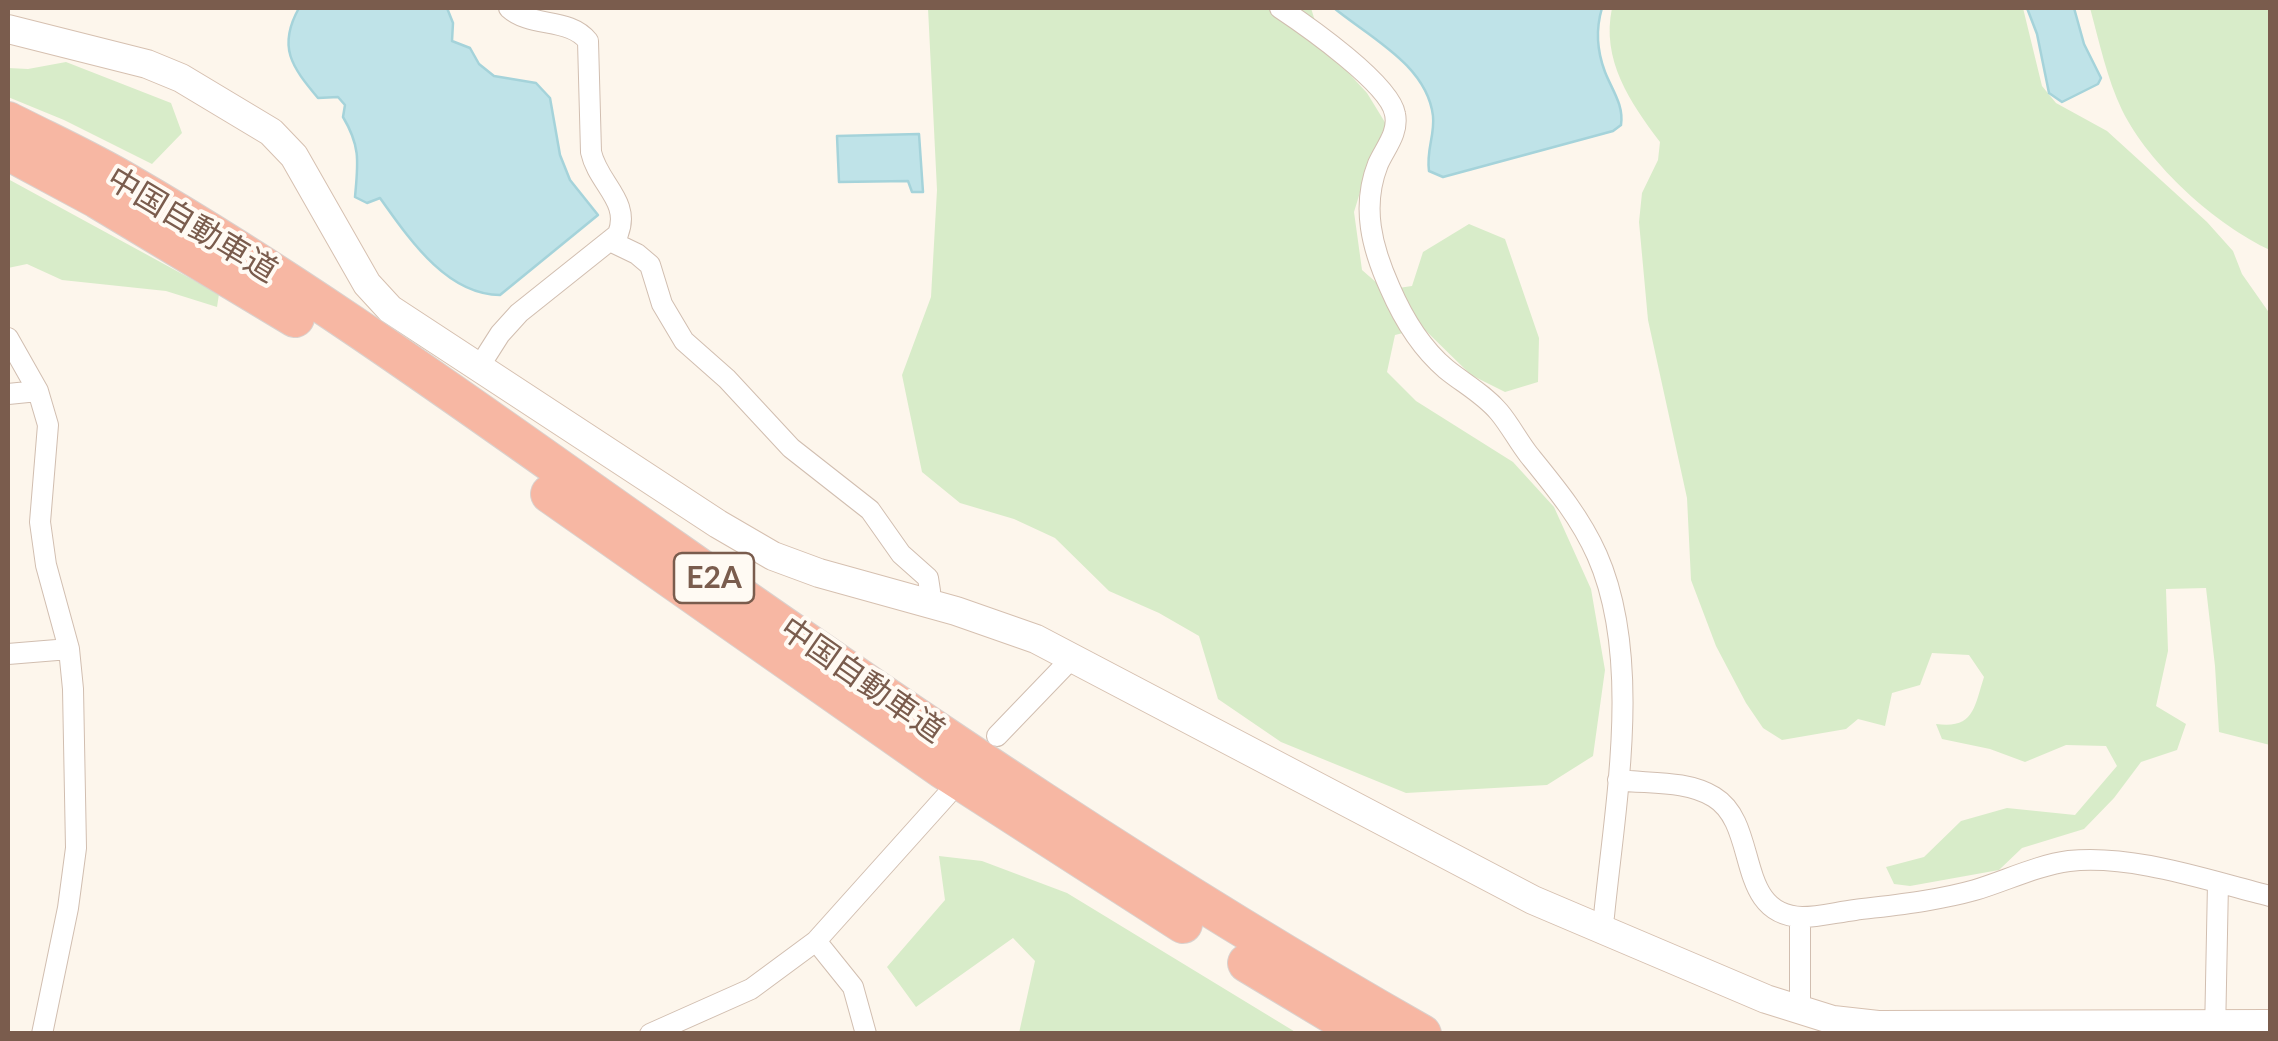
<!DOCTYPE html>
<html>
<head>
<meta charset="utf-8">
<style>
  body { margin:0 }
  #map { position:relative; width:2278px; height:1041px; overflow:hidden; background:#fdf6ec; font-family:Lato,sans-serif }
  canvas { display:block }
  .frame { position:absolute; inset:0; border:10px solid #7a5c4d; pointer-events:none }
</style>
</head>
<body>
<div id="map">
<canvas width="2278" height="1041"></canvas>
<div class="frame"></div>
</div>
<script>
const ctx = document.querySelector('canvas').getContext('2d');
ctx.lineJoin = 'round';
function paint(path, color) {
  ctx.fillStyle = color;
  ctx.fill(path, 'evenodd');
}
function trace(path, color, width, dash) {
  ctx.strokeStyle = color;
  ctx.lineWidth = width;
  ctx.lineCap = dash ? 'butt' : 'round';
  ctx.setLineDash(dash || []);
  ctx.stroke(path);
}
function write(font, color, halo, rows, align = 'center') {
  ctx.font = font + ' Lato,"Noto Sans JP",sans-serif';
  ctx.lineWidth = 8;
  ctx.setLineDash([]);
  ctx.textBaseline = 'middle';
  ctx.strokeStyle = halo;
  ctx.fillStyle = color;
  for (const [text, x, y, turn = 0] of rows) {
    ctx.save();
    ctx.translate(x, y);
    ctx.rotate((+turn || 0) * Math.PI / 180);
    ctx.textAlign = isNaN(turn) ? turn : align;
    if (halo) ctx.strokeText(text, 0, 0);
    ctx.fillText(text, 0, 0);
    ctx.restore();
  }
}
const green = new Path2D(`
  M928,8H1311L1322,44L1367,93L1386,124L1368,166L1354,212L1362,270L1385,290L1412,286L1423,252L1469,224L1505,239L1539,338L1538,382L1505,392L1471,375L1423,328L1395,335L1387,372L1416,401L1513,462L1554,507L1591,589L1605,670L1593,756L1547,785L1406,793L1281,742L1218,699L1199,636L1159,613L1109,591L1055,538L1014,519L960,503L922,472L902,375L931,297L937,190Z
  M1612,8H2023L2042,86L2056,103L2107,131L2207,222L2233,251L2242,274L2270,314V745L2219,732L2215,666L2206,588L2166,589L2168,651L2156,706L2186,724L2177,750L2141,762L2114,798L2084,829L2022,848L1999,870L1910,886L1894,884L1886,867L1924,857L1961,821L2007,808L2075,815L2117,766L2106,746L2066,745L2025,762L1990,749L1942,739L1936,724C1974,729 1974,708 1984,677L1969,655L1932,653L1920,685L1892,693L1885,726L1858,719L1846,729L1782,740L1763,728L1746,703L1716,646L1691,580L1687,498L1648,320L1639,222L1642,193L1658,160L1660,142C1630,102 1601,60 1612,8Z
  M2090,8H2270V250C2216,225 2149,165 2122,110C2107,79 2099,41 2090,8Z
  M66,62L171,103L182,133L152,164L64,120L8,97V68L28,69Z
  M8,179L219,294L217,307L166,291L62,280L27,264L8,268Z
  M939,856L982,861L1067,893L1297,1033H1019L1035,961L1013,938L916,1007L887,967L945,900Z`);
const water = new Path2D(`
  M299,8H447L453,23L452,41L470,48L479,64L494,76L536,83L550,98L560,155L570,180L598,215L500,295C446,295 408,237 380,198L367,203L355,197C358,163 361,147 343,117L345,105L338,97L318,98C292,67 277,47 299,8Z
  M1334,8H1602C1596,28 1597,51 1605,72C1612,90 1624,105 1621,125L1613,131L1443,177L1429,171C1426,149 1435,136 1433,116C1427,65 1369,37 1334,8Z
  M2027,8H2074L2084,44L2101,78L2098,84L2062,102L2049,93L2037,34Z
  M919,134L923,192H912L908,181L839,182L837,136Z`);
const street = new Path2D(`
  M1280,8C1307,26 1390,84 1395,114C1399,133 1385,148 1378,164C1361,207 1372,248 1390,288C1403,318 1420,347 1446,369C1463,383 1484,394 1499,412C1510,425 1518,441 1529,455C1555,487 1580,517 1597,555C1643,659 1615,805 1604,916L1598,928
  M610,241L637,254L650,265L662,304L684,341L727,379L791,448L870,510L901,554L928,578L930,591L928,603
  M8,338L38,391L48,425L40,522L46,565L69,649L73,689L76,848L68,908L42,1034
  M479,367L500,334L519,313L618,234C631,201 598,184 591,152L588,41C569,17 531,28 509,8
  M8,394L38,391
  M8,654L69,649
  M997,736L1073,657
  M1618,780C1649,784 1686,780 1714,797C1760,825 1734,915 1802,917C1819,917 1838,912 1855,910C1894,905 1936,901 1975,890C2005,881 2038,865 2069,861C2133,854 2209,881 2270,896
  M816,941L853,987L866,1034
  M1800,1011V917
  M650,1034L751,989L816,941L947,795
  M2215,1034L2218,883`);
const secondary = new Path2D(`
  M8,29L147,64L181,78L271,132L294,156L367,284L390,309L718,524L773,556L819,573L956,611L1036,639L1533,900L1766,999L1833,1020L1878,1025L2270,1024`);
const highway = new Path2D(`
  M8,121C47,141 89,160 128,183C318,293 496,425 676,551C919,722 1163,887 1422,1034
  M8,151L97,199L295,318
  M550,494L942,769L1183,924
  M1247,963L1365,1034`);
const shields = [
  [714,578,80]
];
const shieldNames = [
  ["E2A",714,578]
];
const streetNames = [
  ["中国自動車道",192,225,31],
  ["中国自動車道",862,680,35]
];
paint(green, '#d8ecc9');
paint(water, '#bfe3e8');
trace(water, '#a5d3da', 2.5);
trace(street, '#d1beb0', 22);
trace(secondary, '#d6c0b0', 30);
trace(highway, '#dad1cd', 40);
trace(street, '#fff', 20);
trace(secondary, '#fff', 28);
trace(highway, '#f7b7a3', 38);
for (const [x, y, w] of shields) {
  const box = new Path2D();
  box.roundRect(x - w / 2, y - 25, w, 50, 8);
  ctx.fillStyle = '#fffaf3';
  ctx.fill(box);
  trace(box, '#7a5c4d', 2.5);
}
write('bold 30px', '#7a5c4d', null, shieldNames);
write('32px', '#7a5c4d', '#fffaf3', streetNames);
</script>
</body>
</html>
